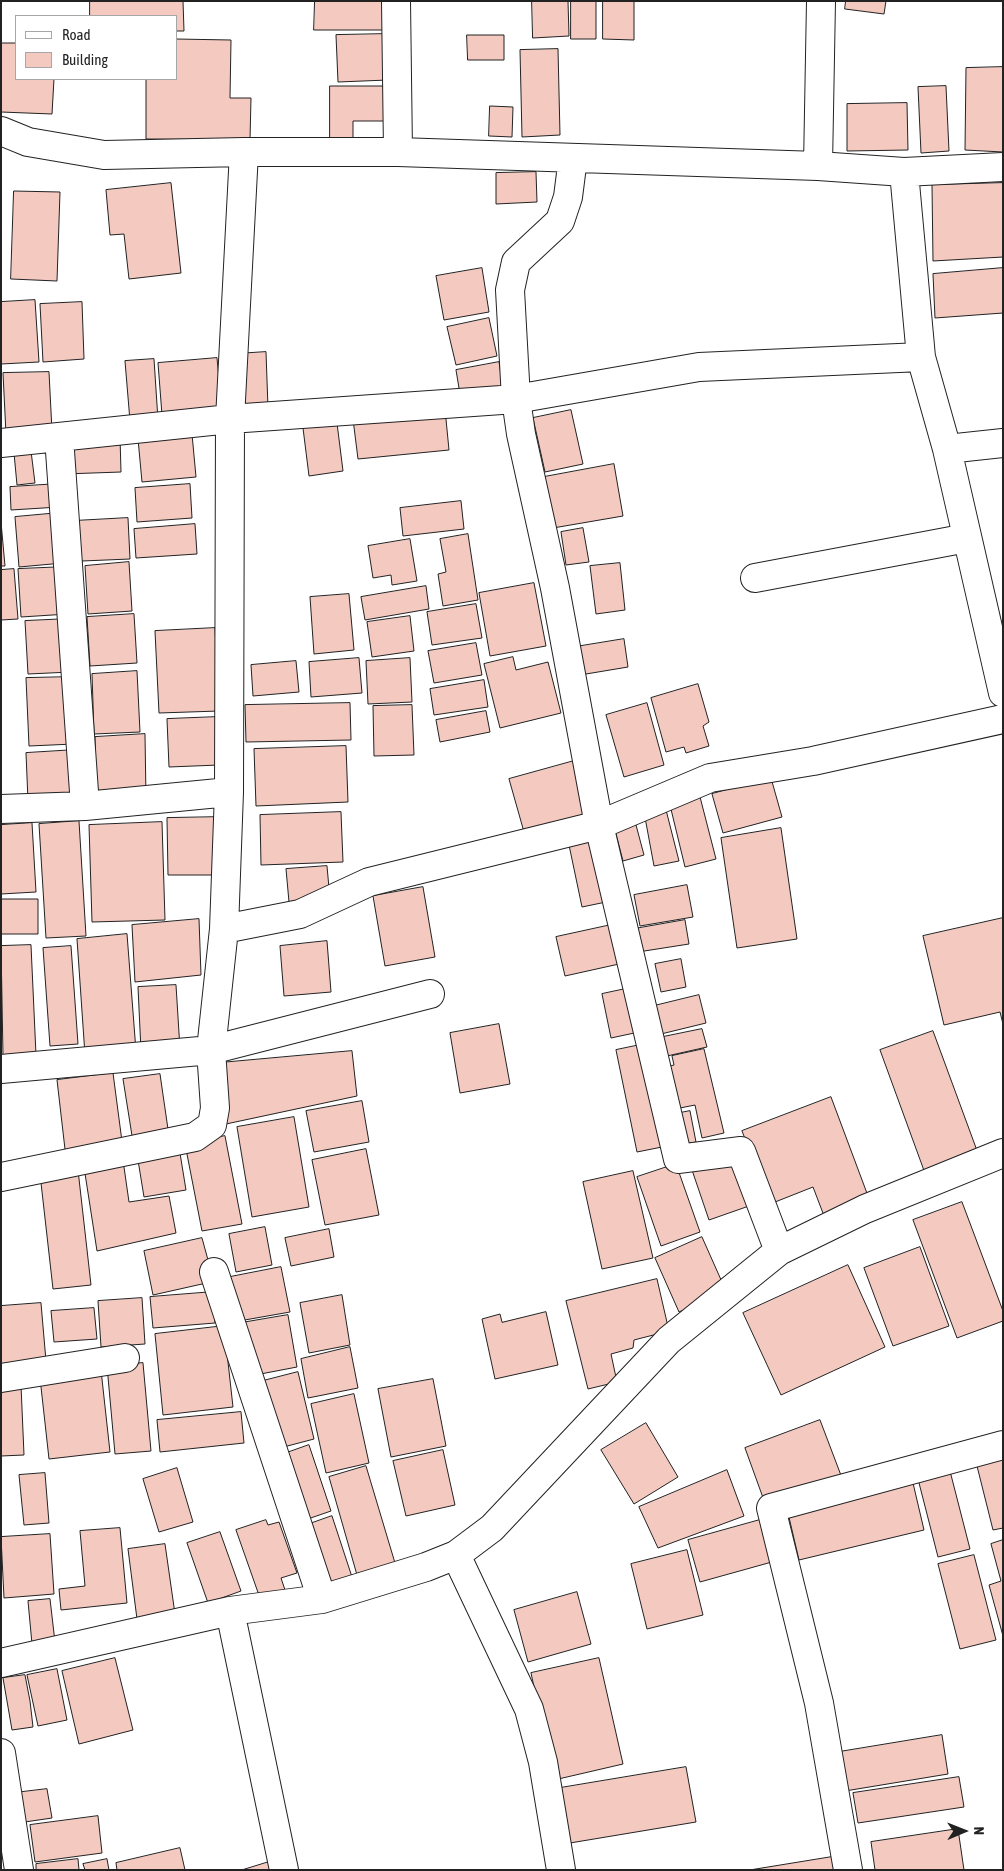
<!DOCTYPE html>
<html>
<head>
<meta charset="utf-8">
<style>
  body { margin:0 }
  #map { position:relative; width:1004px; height:1871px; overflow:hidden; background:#fff; font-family:"Asap Condensed",sans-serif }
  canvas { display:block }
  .frame { position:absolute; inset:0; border:2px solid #222; pointer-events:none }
  .legend { position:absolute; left:15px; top:15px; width:162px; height:65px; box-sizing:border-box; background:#fff; border:1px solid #a7a7a7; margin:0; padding:6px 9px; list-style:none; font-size:15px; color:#222 }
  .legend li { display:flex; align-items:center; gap:10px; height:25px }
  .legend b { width:25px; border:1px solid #a7a7a7 }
  .north { position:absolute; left:939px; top:1806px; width:50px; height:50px; -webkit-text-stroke:4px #fff; paint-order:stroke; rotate:89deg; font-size:14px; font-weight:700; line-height:20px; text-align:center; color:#222 }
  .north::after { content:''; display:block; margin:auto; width:18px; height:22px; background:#222; clip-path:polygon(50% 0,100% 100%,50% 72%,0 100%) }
</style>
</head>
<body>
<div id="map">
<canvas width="1004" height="1871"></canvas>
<div class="frame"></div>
<ul class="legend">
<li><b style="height:6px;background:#fff"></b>Road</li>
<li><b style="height:14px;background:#f3c9c0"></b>Building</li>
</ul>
<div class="north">N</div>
</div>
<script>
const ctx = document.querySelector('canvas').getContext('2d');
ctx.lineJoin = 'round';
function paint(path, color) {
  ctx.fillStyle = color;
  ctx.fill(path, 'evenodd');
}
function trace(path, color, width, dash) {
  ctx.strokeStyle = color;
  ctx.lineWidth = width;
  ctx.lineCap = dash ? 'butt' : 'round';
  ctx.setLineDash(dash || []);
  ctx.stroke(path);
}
const building = new Path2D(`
  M90,1H183L184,31H176V16H90Z
  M315,1H386V30H314Z
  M532,1H568L569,36L533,38Z
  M571,1H596V39H571Z
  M603,1H634V40L603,39Z
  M846,1H886L884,14L845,9Z
  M386,34L388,80L338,82L336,35Z
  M467,35H504V60H468Z
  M176,39L231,40L230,98H251L250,140L146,139V79H176Z
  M1,43H16V79H54L52,114L1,112Z
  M558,49L560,135L522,137L520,50Z
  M1003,67V152L965,150L966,68Z
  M330,86H389V121H353V144H330Z
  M946,86L949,151L921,153L918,87Z
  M907,103L908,150L847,151V104Z
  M490,106L513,107L512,137L489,136Z
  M536,172L537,202L496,204V173Z
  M171,183L181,273L129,279L124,234L110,235L106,190Z
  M1003,183V257L933,261L932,185Z
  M14,191L60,192L57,281L11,279Z
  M482,268L489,312L444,320L436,276Z
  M1003,268V313L935,318L933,274Z
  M35,300L39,362L1,364V302Z
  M82,302L84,359L43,362L40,304Z
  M489,318L497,356L456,365L447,327Z
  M266,352L268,408L238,410L235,354Z
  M217,358L222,410L162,415L158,363Z
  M154,359L158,420L130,421L125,361Z
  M499,362L503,387L460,394L456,370Z
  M49,372L52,431L6,434L3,373Z
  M445,409L449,450L358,459L353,419Z
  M571,410L583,464L545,472L533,418Z
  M337,423L343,471L309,476L303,428Z
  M192,434L196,477L142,482L138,439Z
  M120,437L121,472L64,474L62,440Z
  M31,451L35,483L17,485L14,453Z
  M614,464L623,516L553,528L544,477Z
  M58,484L59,507L11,510L10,487Z
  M190,484L192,518L137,522L135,488Z
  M461,501L464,529L403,536L400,508Z
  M59,513L63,563L19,567L15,517Z
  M128,518L130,559L82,561L71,544L73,521Z
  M1,522L5,566H1Z
  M195,524L197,554L136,558L134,529Z
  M583,528L589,562L566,565L561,532Z
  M468,534L478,600L443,606L438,574L446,572L440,539Z
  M410,539L417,581L392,585L391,575L373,578L368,546Z
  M129,562L132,611L88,614L85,566Z
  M620,563L625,610L596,614L590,566Z
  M65,567L68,614L21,617L18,569Z
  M14,569L18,619L1,620V570Z
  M534,583L546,646L490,656L479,593Z
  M426,586L429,609L365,620L361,597Z
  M349,594L354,650L314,654L310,597Z
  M476,604L482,638L432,645L427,612Z
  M134,614L137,663L90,666L87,617Z
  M410,616L414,651L372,657L367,622Z
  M68,619L71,672L28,674L25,621Z
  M215,628L219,711L159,713L155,631Z
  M624,639L628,667L574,676L569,648Z
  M476,643L482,675L434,683L428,651Z
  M513,657L516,670L548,662L561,713L500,728L484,664Z
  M359,658L362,693L311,697L309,662Z
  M410,658L412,702L368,704L366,661Z
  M296,661L299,692L253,696L251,665Z
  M137,671L140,732L94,734L92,674Z
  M72,677L74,744L29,746L26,678Z
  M484,680L488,707L434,715L430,689Z
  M698,684L709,722L703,726L709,746L686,753L684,747L666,752L651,698Z
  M350,703L351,740L246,742L245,705Z
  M647,703L664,765L624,777L606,715Z
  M412,705L414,755L374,756L373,706Z
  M486,711L490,732L440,742L436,720Z
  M217,717L219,765L169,767L167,719Z
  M145,734L146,798L96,800L95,737Z
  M346,746L348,802L256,806L254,749Z
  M75,750L78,799L28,801L26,753Z
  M574,761L589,814L524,832L509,779Z
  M771,778L782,817L723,833L712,794Z
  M699,793L716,859L685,867L669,801Z
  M664,802L679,861L654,866L644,812Z
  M341,812L343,862L261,865L260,815Z
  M221,817L222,875H168L167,818Z
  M79,821L86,936L46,938L39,824Z
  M162,822L165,920L92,922L89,825Z
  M32,823L36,892L1,894V825Z
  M636,825L644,855L623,861L615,830Z
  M781,828L797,939L737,948L721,838Z
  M592,840L606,902L582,907L569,845Z
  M327,866L330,899L289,902L286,869Z
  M687,885L693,917L640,926L634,895Z
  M423,887L435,957L385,966L373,896Z
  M1,899H38V934H1Z
  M1003,918V1024L1000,1012L944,1025L923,936Z
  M199,919L201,975L135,982L132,925Z
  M685,920L689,944L638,952L634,929Z
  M611,925L619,964L565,976L556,937Z
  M127,934L136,1051L85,1055L77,939Z
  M327,941L331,992L284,996L280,946Z
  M31,945L36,1055L3,1056L1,946Z
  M71,946L78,1044L50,1046L43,948Z
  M681,959L686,987L661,992L655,964Z
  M176,985L180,1049L141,1051L138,987Z
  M630,988L639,1032L611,1038L602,994Z
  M699,995L706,1023L661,1034L654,1006Z
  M499,1024L510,1084L460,1093L450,1033Z
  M702,1029L707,1047L667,1056L663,1037Z
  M933,1031L979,1156L926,1176L880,1050Z
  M645,1044L667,1146L637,1152L616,1050Z
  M704,1049L724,1133L702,1138L695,1105L675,1109L666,1067L674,1065L672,1056Z
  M352,1051L357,1096L226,1124L219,1063Z
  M113,1073L123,1149L66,1158L57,1080Z
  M160,1074L169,1136L133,1142L123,1079Z
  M831,1097L871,1204L826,1221L813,1187L770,1204L742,1131Z
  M362,1101L369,1142L314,1152L306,1111Z
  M690,1111L696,1142L681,1145L675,1114Z
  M294,1117L309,1207L252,1217L237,1127Z
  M225,1136L242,1224L202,1231L185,1144Z
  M179,1147L186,1190L144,1197L137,1154Z
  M366,1149L379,1215L325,1225L312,1160Z
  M731,1156L749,1206L709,1220L692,1170Z
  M123,1160L129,1202L169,1196L176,1233L97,1251L84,1167Z
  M676,1164L700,1232L661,1246L637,1177Z
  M78,1170L91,1285L53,1289L40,1174Z
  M633,1171L653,1258L602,1269L583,1182Z
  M962,1202L1003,1311V1321L957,1338L913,1220Z
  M265,1227L272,1265L236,1272L229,1234Z
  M329,1229L334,1257L291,1266L285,1238Z
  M702,1237L726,1291L679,1312L655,1258Z
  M202,1238L208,1260L211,1282L153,1295L144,1251Z
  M920,1247L949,1326L893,1346L864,1268Z
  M848,1265L885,1347L781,1395L743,1313Z
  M281,1267L290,1312L239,1321L230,1277Z
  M657,1279L669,1331L634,1340L633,1348L611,1354L617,1382L588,1389L566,1301Z
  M213,1292L215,1323L153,1328L150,1297Z
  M342,1295L350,1345L309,1353L300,1303Z
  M142,1298L145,1344L101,1347L98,1301Z
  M41,1303L46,1361L1,1365V1306Z
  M94,1308L97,1339L54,1342L51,1311Z
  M546,1312L558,1365L495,1379L482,1319L500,1314L502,1322Z
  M288,1315L297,1367L250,1376L241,1323Z
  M224,1326L233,1407L163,1415L155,1334Z
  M350,1347L358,1388L308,1398L301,1359Z
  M143,1363L151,1451L115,1454L107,1366Z
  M101,1370L110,1452L49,1459L40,1378Z
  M298,1372L314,1439L276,1449L259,1382Z
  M433,1379L446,1446L391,1457L378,1389Z
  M21,1385L24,1455L1,1456V1386Z
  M354,1394L369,1463L326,1473L311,1404Z
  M241,1412L244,1443L160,1452L157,1420Z
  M820,1420L842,1478L766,1506L745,1448Z
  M646,1423L678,1477L634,1504L601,1450Z
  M309,1445L331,1511L299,1522L278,1456Z
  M443,1450L455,1505L406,1516L393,1461Z
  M1003,1455V1528L993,1530L976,1462Z
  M366,1466L395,1563L357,1575L329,1477Z
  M177,1468L193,1522L159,1532L143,1479Z
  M727,1470L744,1516L658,1548L639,1507Z
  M950,1471L970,1549L938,1557L918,1479Z
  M45,1473L49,1523L24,1525L19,1475Z
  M913,1483L924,1530L799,1560L788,1513Z
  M332,1516L353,1580L322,1591L301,1527Z
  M767,1518L779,1560L700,1582L688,1540Z
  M266,1520L268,1525L279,1522L297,1573L281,1578L286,1593L261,1601L236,1530Z
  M120,1528L127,1603L61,1610L59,1589L85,1586L80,1531Z
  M220,1532L241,1591L208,1603L187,1543Z
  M50,1534L54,1594L4,1598L1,1537Z
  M1003,1540V1636L989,1585L1001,1581L991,1544Z
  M165,1544L175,1614L137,1619L128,1549Z
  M687,1550L703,1615L647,1629L631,1564Z
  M974,1555L996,1640L960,1649L938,1564Z
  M577,1592L591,1644L528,1662L514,1610Z
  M50,1599L55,1642L32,1644L28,1601Z
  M115,1658L133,1730L79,1744L62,1671Z
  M599,1658L623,1764L554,1780L531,1673Z
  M57,1669L67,1720L38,1726L27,1675Z
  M25,1675L30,1701L33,1727L12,1730L3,1678Z
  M942,1735L948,1774L845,1791L839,1752Z
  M686,1767L696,1822L570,1843L560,1788Z
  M959,1777L964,1807L858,1823L853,1793Z
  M47,1789L52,1818L18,1823L14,1793Z
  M98,1816L102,1853L35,1862L30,1825Z
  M958,1829L964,1870H875L871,1842Z
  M180,1848L185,1870H117L116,1863Z
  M838,1856L841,1870H750Z
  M78,1859L79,1870H36V1864Z
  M107,1859L109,1870H85L83,1864Z
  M269,1862L271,1870H242Z`);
const street = new Path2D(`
  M396,1L398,152
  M1,131L28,142L104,155L244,152H398L818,166L904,172L1003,167
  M573,158L568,197L560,221L516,262L510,290L516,399L521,434L555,588L599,825L678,1159L741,1151L779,1251
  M818,166L821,1
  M904,172L921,357L947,449L1003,693
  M59,437L85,806
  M1,443L230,419L516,399L699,367L921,357
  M947,449L1003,443
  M755,578L967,538
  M1,809L85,806L229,792
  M224,929L300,914L369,882L599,825L710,778L813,761L1003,719
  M1,1069L211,1050L430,994
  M1,1177L195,1137L212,1125L215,1108L211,1050L224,929L229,792L230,419L244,152
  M214,1272L322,1599
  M1,1378L125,1358
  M456,1555L529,1709L543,1762L561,1870
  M230,1611L284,1870
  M1,1663L230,1611L322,1599L426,1567L456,1555L492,1528L669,1340L779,1251L865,1209L1003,1153
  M1,1753L19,1870
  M848,1870L819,1703L771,1508L1003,1445`);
paint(building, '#f3c9c0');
trace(building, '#222', 1);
trace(street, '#222', 30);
trace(street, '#fff', 28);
</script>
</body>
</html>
